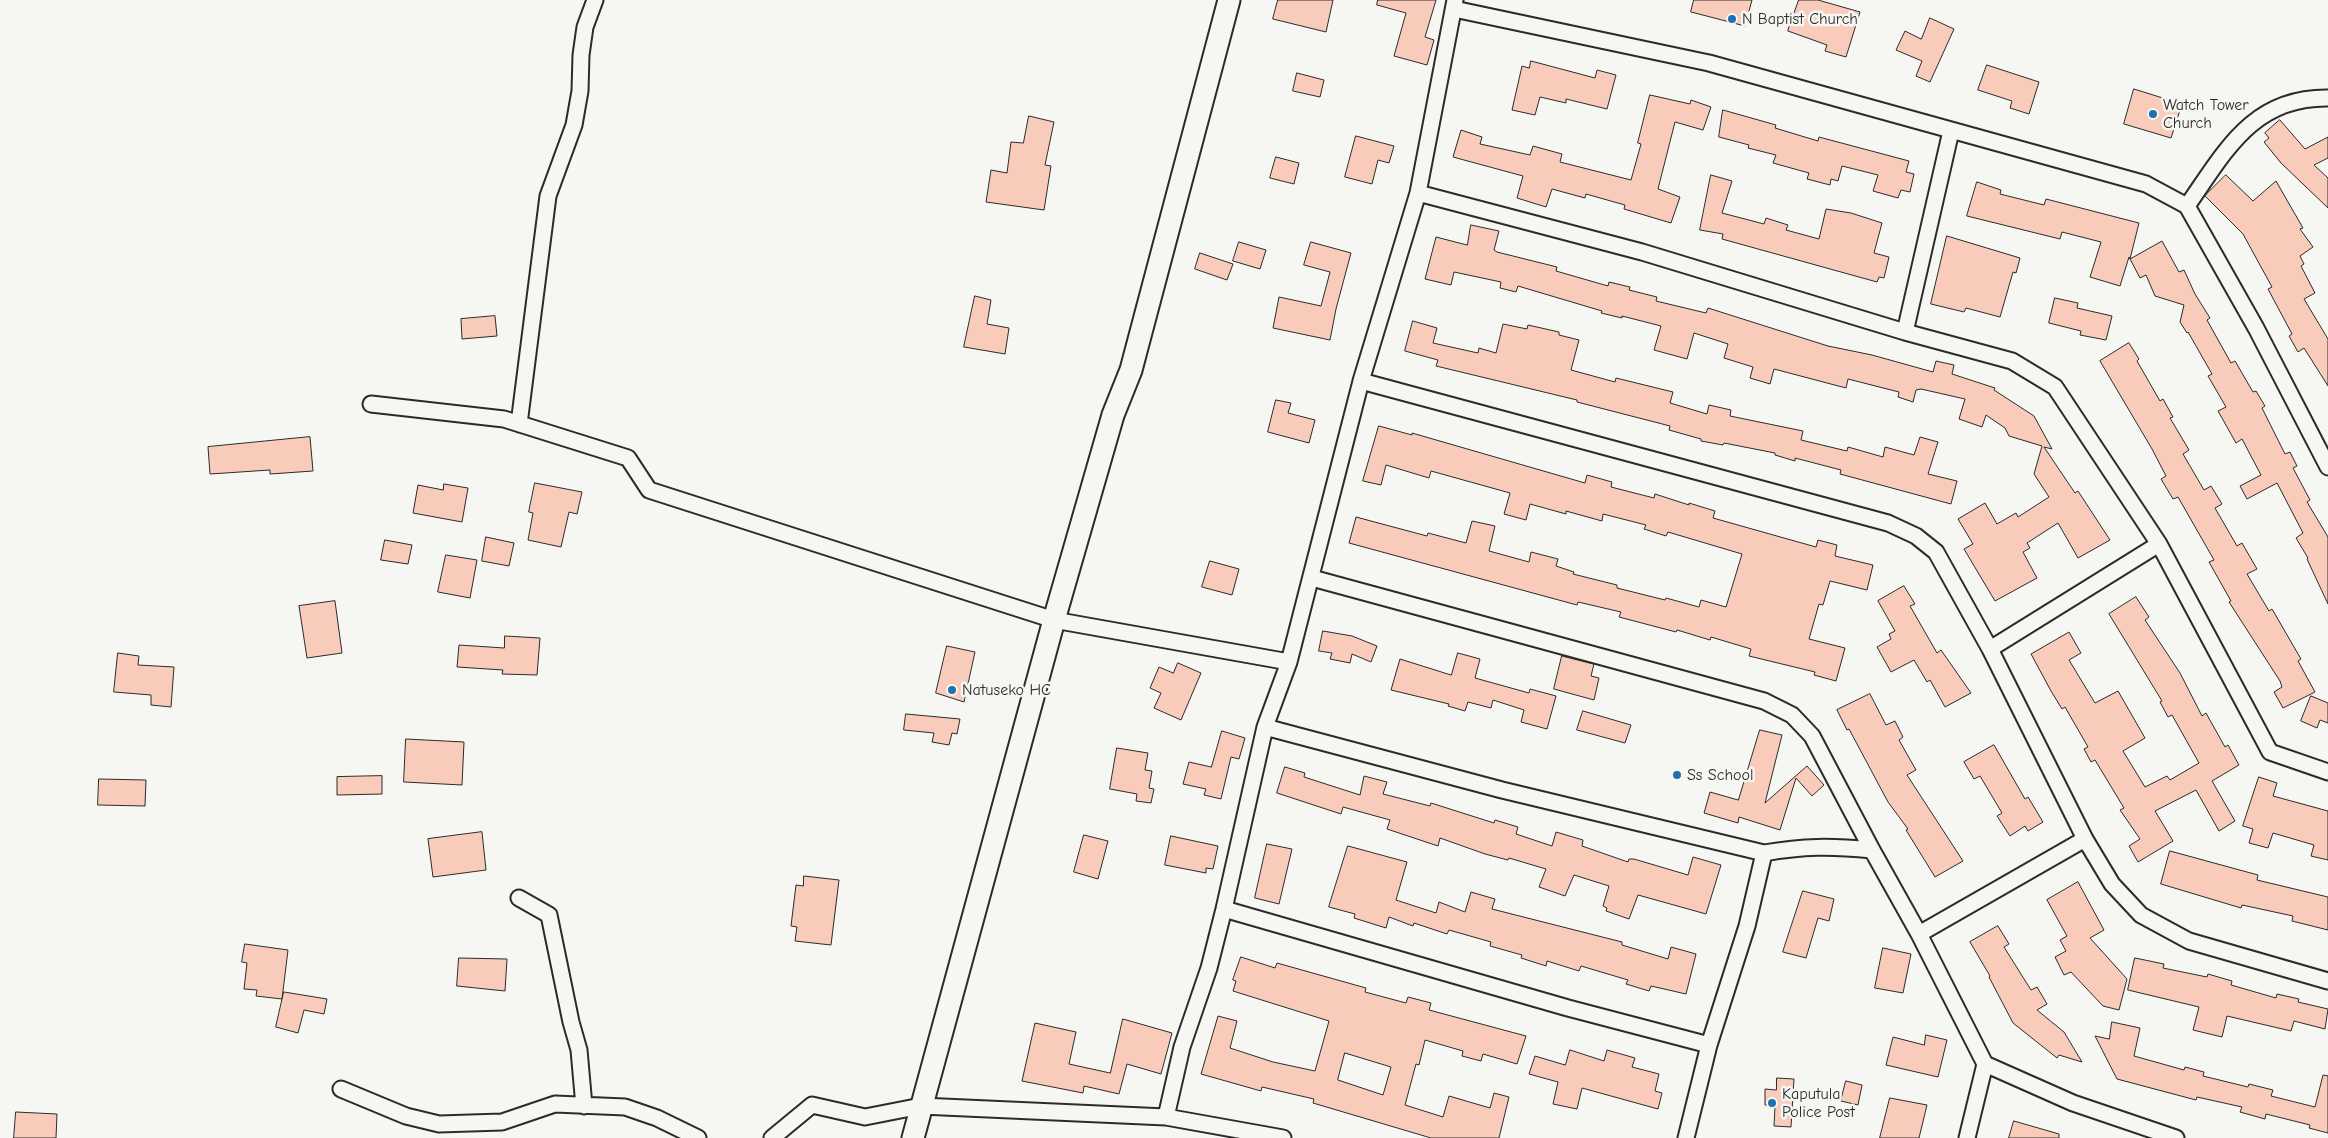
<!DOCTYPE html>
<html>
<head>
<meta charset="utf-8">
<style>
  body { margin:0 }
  canvas { display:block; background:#f6f6f2 }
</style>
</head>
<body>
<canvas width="2328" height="1138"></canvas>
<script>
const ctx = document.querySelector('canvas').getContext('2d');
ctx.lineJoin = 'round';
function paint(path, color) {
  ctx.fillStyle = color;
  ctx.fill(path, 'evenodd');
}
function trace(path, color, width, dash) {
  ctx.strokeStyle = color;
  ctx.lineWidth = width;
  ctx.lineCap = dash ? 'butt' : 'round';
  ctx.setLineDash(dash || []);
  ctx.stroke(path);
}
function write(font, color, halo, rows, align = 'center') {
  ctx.font = font + ' "Comic Neue",sans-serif';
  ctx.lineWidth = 5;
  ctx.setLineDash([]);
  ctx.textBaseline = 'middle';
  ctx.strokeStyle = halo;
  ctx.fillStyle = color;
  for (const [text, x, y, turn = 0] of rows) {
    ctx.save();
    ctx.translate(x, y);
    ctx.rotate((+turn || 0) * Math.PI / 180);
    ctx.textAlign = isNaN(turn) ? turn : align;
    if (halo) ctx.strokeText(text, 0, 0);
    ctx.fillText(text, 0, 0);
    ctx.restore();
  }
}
const building = new Path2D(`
  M1278,0H1333L1326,32L1273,19Z
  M1378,0H1436L1425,37L1434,40L1427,65L1394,56L1406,13L1377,5Z
  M1694,0H1752L1745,26L1691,12Z
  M1799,0H1818L1860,12L1846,57L1825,51L1827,45L1788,31Z
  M1930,18L1954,29L1930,82L1916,76L1922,61L1896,50L1905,31L1921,39Z
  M1531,61L1595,78L1597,70L1616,75L1607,109L1566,99V103L1540,97L1535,115L1512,110L1522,66L1529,68Z
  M1987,65L2039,82L2029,114L2010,108L2012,101L1978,90Z
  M1297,73L1324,80L1320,97L1293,91Z
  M2134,89L2182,104L2171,138L2124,124Z
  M1650,95L1690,104L1691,100L1711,107L1703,130L1675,122L1658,189L1680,197L1671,223L1624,209L1625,205L1586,194L1585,198L1552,189L1546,207L1517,198L1523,176L1453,157L1461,130L1482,137L1480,144L1530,155L1533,146L1562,154L1560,162L1631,180L1641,144L1638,143Z
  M1723,110L1776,125L1775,128L1818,141L1819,137L1909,161L1906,172L1914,174L1910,192L1901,190L1898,198L1873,191L1878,175L1842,166L1838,181L1831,179L1830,185L1807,179L1809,173L1773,163L1776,155L1748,148L1749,145L1719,137Z
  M1029,116L1054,122L1045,165L1051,166L1044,210L986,202L991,170L1007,173L1011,142L1023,143Z
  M2280,120L2305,149L2328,137V158L2314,165L2328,178V208L2281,163L2264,142L2269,138L2265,133Z
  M1356,136L1394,146L1389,163L1378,160L1372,184L1345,177Z
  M1276,157L1299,163L1294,184L1270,178Z
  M1711,175L1732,181L1722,213L1764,224L1766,218L1788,225L1786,230L1819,239L1826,209L1851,213L1882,223L1874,253L1889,257L1884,278L1879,277L1877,282L1722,239L1723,234L1700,230Z
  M2226,175L2253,201L2276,181L2303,228L2300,229L2313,247L2300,256L2304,264L2301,266L2315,293L2304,299L2328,339V386L2304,348L2298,352L2289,336L2292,334L2268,289L2272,287L2243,234L2205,196Z
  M1977,182L2001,190L2000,194L2044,205L2046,199L2139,223L2130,259L2162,241L2179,272L2184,270L2195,294L2210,318L2207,320L2231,363L2235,361L2253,392L2256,391L2265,406L2262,408L2285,454L2290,452L2297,466L2293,468L2310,500L2307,502L2328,537V604L2307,559L2308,558L2296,538L2303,533L2277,483L2247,499L2240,486L2261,475L2242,439L2236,443L2218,411L2226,407L2208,376L2212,374L2188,332L2187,333L2180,322L2184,305L2155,296L2146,275L2140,278L2129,257L2120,286L2090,277L2101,242L2062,232L2060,239L1967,216Z
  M1471,225L1499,231L1494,250L1497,252L1557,267L1556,271L1608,286L1609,282L1630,287L1629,290L1657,297L1656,301L1706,313L1708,308L1828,346L1872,355L1933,372L1936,361L1954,365L1952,374L1995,388L1994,390L2034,416L2052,449L2044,447L2075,493L2078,491L2110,540L2078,558L2058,523L2027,543L2030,548L2023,552L2037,578L1995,601L1964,549L1973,544L1958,519L1985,503L1997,524L2016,513L2018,517L2049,497L2034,474L2042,446L2009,436L2005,428L1986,415L1982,427L1959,419L1965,399L1921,389L1916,390L1913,402L1898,397L1899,392L1848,379L1846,388L1774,369L1770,384L1750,378L1753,367L1724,358L1728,344L1694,333L1687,359L1654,350L1661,326L1622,316V318L1601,313L1602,311L1518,286L1516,292L1500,288L1501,282L1454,272L1451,285L1425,279L1436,237L1467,245Z
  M1947,236L2020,258L2016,273L2013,272L2000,317L1966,308L1964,312L1931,304Z
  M1239,242L1266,250L1260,269L1233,261Z
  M1311,242L1351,253L1336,309L1330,340L1273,328L1279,297L1321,306L1330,272L1304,265Z
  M1200,253L1233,264L1227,280L1195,269Z
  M975,296L991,300L987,324L1009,328L1005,354L964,347Z
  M2055,298L2078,303L2077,308L2112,316L2106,340L2080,335L2081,331L2049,323Z
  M495,316L497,336L462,339L461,319Z
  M1413,321L1437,328L1433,343L1478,353L1479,348L1496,353L1503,324L1527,329L1528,325L1559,332V335L1579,340L1571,370L1615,382L1616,378L1673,392L1670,403L1707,414L1709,405L1731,410L1730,416L1803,431L1801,440L1847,451L1848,447L1883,457L1885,447L1914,455L1920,437L1938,442L1928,474L1957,481L1951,504L1840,474L1841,470L1795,458V461L1775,455V453L1724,443L1723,445L1701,441V439L1669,430L1670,426L1577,402V400L1436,366L1438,360L1405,351Z
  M2129,343L2139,359L2137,361L2160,401L2163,399L2173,417L2170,418L2189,450L2183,454L2204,490L2211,486L2222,504L2215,508L2237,546L2242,543L2257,569L2247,574L2269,611L2272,609L2301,659L2298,661L2315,692L2283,708L2274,692L2282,687L2280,681L2229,602L2231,601L2209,562L2214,560L2178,497L2173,499L2161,479L2166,476L2152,449L2100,361Z
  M1276,400L1291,403L1288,413L1315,420L1309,443L1268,432Z
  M1379,426L1412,435V433L1585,483L1587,475L1612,482L1611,487L1654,498L1655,494L1689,505V503L1715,511L1713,518L1816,547L1818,540L1837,545L1835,556L1873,565L1867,590L1830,581L1823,605L1819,604L1809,639L1845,648L1836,681L1814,675L1815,672L1749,656L1751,649L1711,637L1710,640L1677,630L1676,632L1619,617L1621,612L1578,602L1577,605L1349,543L1356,517L1427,536L1428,533L1466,543L1472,521L1495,526L1489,551L1529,562L1531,552L1558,559L1556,566L1574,572L1573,574L1617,585V588L1665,600L1666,598L1699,607L1701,600L1726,607L1742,554L1668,532L1666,536L1644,529L1646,525L1603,514L1602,521L1566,511V514L1530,504L1526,520L1504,514L1510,493L1431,471L1429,478L1386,465L1381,485L1363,481Z
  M310,437L313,471L270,474V470L210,474L208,447Z
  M535,483L582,492L577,514L569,512L561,547L528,540L533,513L529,512Z
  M444,484L468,488L462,522L413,513L418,485L443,490Z
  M486,537L514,543L509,566L482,561Z
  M385,540L412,545L408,564L381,560Z
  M446,555L477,560L470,598L438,592Z
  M1210,561L1239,569L1232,595L1202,587Z
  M1904,586L1915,604L1910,606L1937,653L1941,650L1971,693L1945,707L1930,680L1927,682L1914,660L1891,672L1877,647L1891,639L1889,634L1895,631L1878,601Z
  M2136,597L2149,617L2145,620L2180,673L2202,716L2206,713L2225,747L2228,745L2239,765L2212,781L2235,821L2219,831L2196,790L2155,811L2173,841L2138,862L2129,846L2140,839L2120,810L2124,808L2095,760L2091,762L2084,749L2088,747L2065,707L2062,709L2051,691L2031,654L2069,632L2081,653L2069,660L2095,703L2118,691L2145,738L2123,751L2145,787L2167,776L2170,780L2199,763L2172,715L2168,717L2160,702L2162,701L2109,614Z
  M335,601L342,653L307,658L299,606Z
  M1323,631L1352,636L1377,646L1371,662L1352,654L1350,663L1330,659L1332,653L1319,651Z
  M505,636L540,638L537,675L502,674L503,670L457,667L459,645L504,648Z
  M947,646L975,652L964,702L936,693Z
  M118,653L139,656L138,665L174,667L171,707L151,705V695L114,692Z
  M1458,653L1480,659L1475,678L1529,693L1530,689L1556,696L1547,729L1521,722L1524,710L1493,700L1491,708L1468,702L1465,711L1448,706L1449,704L1391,690L1400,659L1451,675Z
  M1562,656L1594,664L1591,676L1599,678L1594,700L1554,689Z
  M1178,663L1201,673L1181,720L1154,708L1161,693L1150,688L1159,667L1173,673Z
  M1870,694L1886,725L1895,721L1903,737L1899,740L1916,770L1907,775L1963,861L1935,877L1906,830L1908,829L1888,802L1849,729L1847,730L1837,710Z
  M2311,696L2328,703V723L2320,720L2317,728L2301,721Z
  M1583,711L1631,725L1625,743L1577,730Z
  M906,714L960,719L957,734L952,733L949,745L932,742L934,733L904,730Z
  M1760,730L1782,735L1765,803L1807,766L1824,785L1812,796L1796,778L1780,830L1739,817L1738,823L1704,813L1710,792L1738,800Z
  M1222,731L1245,738L1239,759L1231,757L1221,799L1204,795L1206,789L1183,784L1189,762L1211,767Z
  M406,739L464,742L462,785L404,782Z
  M1994,745L2025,799L2028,797L2043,822L2028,831L2025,826L2010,836L1997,816L2002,813L1980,776L1974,779L1964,762Z
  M1117,748L1148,753L1145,770L1152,771L1149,788L1154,789L1151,803L1136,801L1137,794L1110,789Z
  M1285,767L1305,773L1304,777L1360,795L1364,776L1387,782L1383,794L1430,806L1431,803L1494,823L1495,820L1518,827L1516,834L1552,846L1556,832L1583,840L1582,846L1628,862L1629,859H1634L1688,875L1693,857L1721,865L1706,914L1638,895L1629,919L1606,911L1607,908L1603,906L1609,886L1574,875L1565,896L1539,887L1546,869L1509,858L1508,860L1485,854L1440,838L1438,846L1387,829L1390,820L1343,807L1341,814L1277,793Z
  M382,776V794L337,795V777Z
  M2259,777L2277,783L2273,796L2328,811V860L2311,856L2314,845L2273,833L2268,848L2249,843L2253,829L2243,826Z
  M99,779L146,780L145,806L98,805Z
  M482,832L486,870L433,877L428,839Z
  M1084,835L1108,841L1098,879L1074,872Z
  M1171,836L1218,846L1213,869L1206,868V873L1165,865Z
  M1267,844L1292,849L1279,904L1255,898Z
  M1348,846L1407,862L1396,900L1436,913L1439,902L1465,912L1471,892L1495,899L1492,909L1622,942V945L1668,959L1671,947L1696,954L1686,994L1651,986L1649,991L1626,984L1628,980L1581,966L1579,971L1547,961L1546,966L1521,958L1522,955L1490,946L1491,942L1449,930L1447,934L1414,923L1413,926L1389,917L1386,928L1354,918L1355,914L1329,907Z
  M2170,851L2258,875L2257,880L2328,897V930L2292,921L2293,916L2242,905L2241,908L2161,884Z
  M804,876L839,880L831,945L795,941L797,927L791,926L796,885L803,886Z
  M2078,882L2104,930L2090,938L2127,979L2119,1010L2103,1006L2071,972L2064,975L2055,957L2066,951L2060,940L2067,936L2047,900Z
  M1803,891L1834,899L1829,921L1818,918L1806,958L1783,952Z
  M1998,926L2009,944L2004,947L2031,990L2037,987L2047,1004L2037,1010L2064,1032L2082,1062L2059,1055L2057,1058L2013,1023L1989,977L1990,976L1970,942Z
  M245,944L288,950L282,999L256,996L257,990L244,989L247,963L242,962Z
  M1883,948L1911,954L1903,993L1875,988Z
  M1241,957L1275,968L1277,963L1366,988L1365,992L1406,1003L1408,997L1431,1003L1429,1010L1526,1036L1517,1064L1483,1054L1481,1061L1462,1056L1463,1051L1425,1040L1419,1065L1416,1064L1405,1105L1443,1117L1449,1096L1490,1108L1494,1093L1509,1097L1499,1138H1431L1313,1103L1314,1099L1262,1087L1261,1091L1201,1074L1218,1016L1237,1021L1230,1048L1273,1062L1315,1071L1329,1021L1233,991L1236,981L1233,980ZM1345,1053L1391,1067L1383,1095L1338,1080Z
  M459,958L507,959L505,991L457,986Z
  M2135,958L2164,964L2163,968L2207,977L2208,974L2232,981L2231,985L2276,998L2277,994L2299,999L2298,1002L2328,1009L2325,1029L2294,1021L2291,1031L2227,1016L2222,1037L2193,1030L2199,1007L2128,990Z
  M284,992L327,999L324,1014L304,1010L298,1033L276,1027Z
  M1123,1019L1172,1033L1161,1074L1127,1064L1119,1094L1084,1086L1083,1093L1022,1081L1035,1023L1076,1032L1069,1064L1110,1073Z
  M2112,1022L2140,1028L2134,1056L2184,1070L2185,1067L2204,1072L2203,1076L2248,1087L2249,1084L2273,1090L2271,1096L2315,1107L2323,1075L2328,1076V1133L2309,1128L2310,1125L2266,1114L2265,1119L2240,1112L2242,1107L2197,1097L2196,1100L2117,1079L2095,1036L2109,1039Z
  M1926,1035L1947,1040L1938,1077L1886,1065L1893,1037L1924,1045Z
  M1570,1050L1604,1061L1607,1050L1635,1058L1632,1067L1659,1074L1655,1091L1662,1093L1658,1109L1582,1088L1577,1109L1553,1104L1558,1082L1529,1074L1535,1056L1565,1065Z
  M1777,1078L1794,1079L1791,1127L1774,1126L1775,1106L1765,1105V1089L1776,1090Z
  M1846,1081L1862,1085L1858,1105L1841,1101Z
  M1890,1098L1927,1105L1919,1138H1880Z
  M16,1112L57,1114L56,1138H14Z
  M2014,1121L2059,1134V1138H2009Z`);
const street = new Path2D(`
  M1454,9L1709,63L2146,184L2187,206L2256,328L2328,467
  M1418,193L1642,252L1905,332L2012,361L2055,387L2159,544L2270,752L2328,772
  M2187,206C2225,152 2252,97 2328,98
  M1905,332L1951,131
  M1361,381L1888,523L1916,536L1936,552L1990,649L2085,839L2112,884L2141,915L2189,941L2328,981
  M371,404L504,419L628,458L649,490L1054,620L1289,662
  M519,424L548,196L574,125L580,91L581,55L585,27L595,0
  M1312,578L1764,701L1792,715L1812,736L1872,850L1919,934L1985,1064L2073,1103L2176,1138
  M1990,649L2159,544
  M1265,727L1502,790L1764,853C1804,846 1831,846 1872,850
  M519,898L549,915L571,1022L579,1050L584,1106
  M1224,909L1568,1008L1709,1045
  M1919,934L2085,839
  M341,1089L406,1116L439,1124L502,1122L555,1104L625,1107L657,1118L698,1138
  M1166,1117L1182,1047L1209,968L1224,909L1265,727L1289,662L1361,381L1418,193L1455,0
  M772,1138L812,1105L865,1117L921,1106L1166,1117L1283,1138
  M1686,1138L1709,1045L1747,926L1764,853
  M1967,1138L1985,1064`);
const secondary = new Path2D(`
  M913,1138L1054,620L1113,415L1131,370L1229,0`);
const markers = [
  [1732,19,5,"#1f6fb2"],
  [2153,114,5,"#1f6fb2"],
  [952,690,5,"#1f6fb2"],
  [1677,775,5,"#1f6fb2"],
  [1772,1103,5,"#1f6fb2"]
];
const poiNames = [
  ["N Baptist Church",1742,19],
  ["Watch Tower",2163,105],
  ["Church",2163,123],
  ["Natuseko HC",962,690],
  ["Ss School",1687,775],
  ["Kaputula",1782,1094],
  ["Police Post",1782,1112]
];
paint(building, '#f8cbba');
trace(building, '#2b2b2b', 1);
trace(street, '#2b2b2b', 19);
trace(secondary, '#2b2b2b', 25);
trace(street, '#f6f6f2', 15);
trace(secondary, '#f6f6f2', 21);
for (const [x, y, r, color] of markers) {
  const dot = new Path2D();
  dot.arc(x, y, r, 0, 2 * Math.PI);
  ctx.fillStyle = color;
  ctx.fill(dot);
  trace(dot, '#f6f6f2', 2);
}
write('16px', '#2b2b2b', '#f6f6f2', poiNames, 'left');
</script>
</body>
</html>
